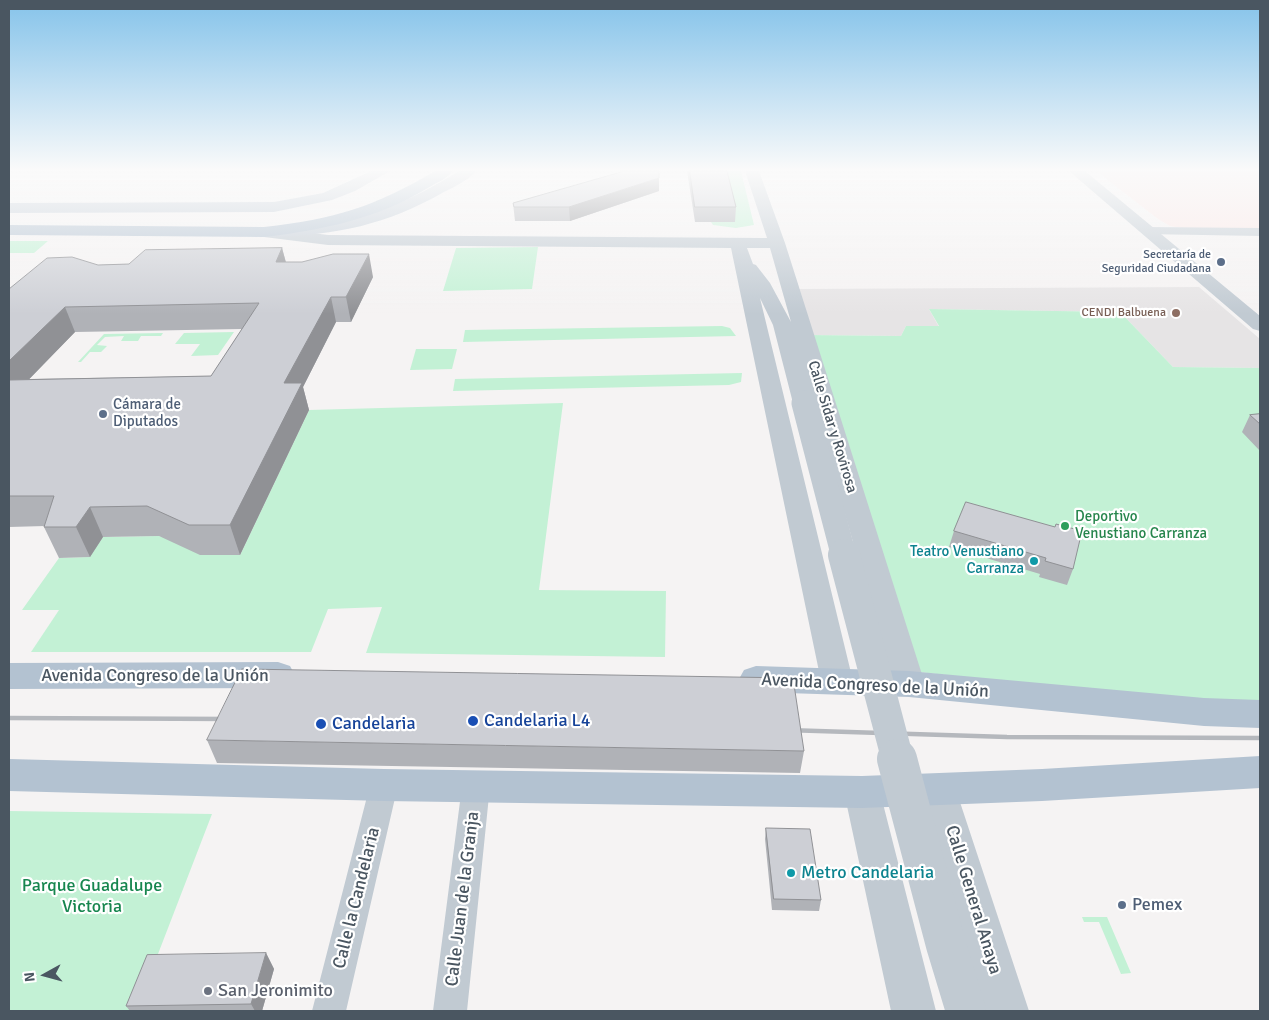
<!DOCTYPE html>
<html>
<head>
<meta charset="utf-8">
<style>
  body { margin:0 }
  #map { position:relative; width:1269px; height:1020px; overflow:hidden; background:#f5f3f3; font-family:Signika,sans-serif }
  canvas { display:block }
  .frame { position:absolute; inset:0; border:10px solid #4a5661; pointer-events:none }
  .north { position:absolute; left:20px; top:950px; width:50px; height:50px; -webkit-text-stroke:4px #fff; paint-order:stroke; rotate:263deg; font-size:14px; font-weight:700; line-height:20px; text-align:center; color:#4a5661 }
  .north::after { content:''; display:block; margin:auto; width:18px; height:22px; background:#4a5661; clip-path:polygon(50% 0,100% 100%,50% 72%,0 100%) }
</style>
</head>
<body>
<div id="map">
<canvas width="1269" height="1020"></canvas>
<div class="frame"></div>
<div class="north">N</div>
</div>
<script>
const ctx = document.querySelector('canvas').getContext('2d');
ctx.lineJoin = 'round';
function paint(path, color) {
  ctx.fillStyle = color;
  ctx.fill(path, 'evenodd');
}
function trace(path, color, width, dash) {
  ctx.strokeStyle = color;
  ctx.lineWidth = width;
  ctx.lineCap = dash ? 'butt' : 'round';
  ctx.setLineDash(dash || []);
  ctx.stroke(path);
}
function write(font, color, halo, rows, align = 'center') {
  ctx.font = font + ' Signika,sans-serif';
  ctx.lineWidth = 4.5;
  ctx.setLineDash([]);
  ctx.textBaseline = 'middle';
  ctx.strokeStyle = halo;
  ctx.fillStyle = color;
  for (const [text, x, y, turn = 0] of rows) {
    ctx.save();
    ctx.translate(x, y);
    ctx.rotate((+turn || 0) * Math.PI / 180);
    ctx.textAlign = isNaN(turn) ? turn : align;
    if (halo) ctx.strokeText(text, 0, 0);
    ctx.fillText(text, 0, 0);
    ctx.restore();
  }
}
const education = new Path2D(`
  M1199,287L1260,339V368L1173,367L1120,312L929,309L939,327L906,326L901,336L806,335L791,289Z`);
const medical = new Path2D(`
  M1096,171H1260V229L1182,228L1170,226L1158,219Z`);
const green = new Path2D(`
  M723,171H741L754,225L736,228L713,225L711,222H735Z
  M9,241H48L34,253H9Z
  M538,247L532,289L443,291L456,248Z
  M929,309L1120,312L1173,367L1260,368V710L919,672L806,335L901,336L906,326H939Z
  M722,326L730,328L736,336L463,342L465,330Z
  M234,332L218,355L191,356L200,344H175L184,333Z
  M163,333L161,336H141L138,341H121L124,336L105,337L97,345L107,346L101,352H90L81,362H78L104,334Z
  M416,349H457L452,369L410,370Z
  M742,373L741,382L729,385L453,391L455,379Z
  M563,403L539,590L666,591L665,657L366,653L382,607L328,609L311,652H31L59,610H22L59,558L89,557L103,537L159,536L240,555L309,410Z
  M9,811L212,814L136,1011H9Z
  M1082,917H1107L1131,973L1121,974L1099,922H1084Z`);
const minor = new Path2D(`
  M1148,227L1260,228V236L1144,234L1142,231L1144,228Z
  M384,773L394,777L398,785L346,1011H312L370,785L374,777Z
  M476,774L486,778L490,786L467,1011H433L462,786L466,778Z`);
const tertiary = new Path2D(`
  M745,171H759L785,243L925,684L921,693L909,696L897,693L893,684L814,404L812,408L804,410L796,408L793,403L773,325L760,298L853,681L849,690L837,693L825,690L821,681L731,248L328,245L264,237L256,232L264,227L328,235L767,238ZM747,248H770L791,322L770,283L756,265L753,264Z
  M1069,171H1085L1260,316V331L1253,329Z
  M938,775L951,779L956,790L1029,1011H984L920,790L925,779Z
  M862,776L875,781L880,792L936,1011H891L844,792L849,781Z`);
const secondary = new Path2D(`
  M371,171H390L355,191L332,200L274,212L9,213V203L274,202L323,193Z
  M459,171H476C469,180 454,187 444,192C386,225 337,235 271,237L265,236L263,232L265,228L271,227C349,224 391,213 459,171Z`);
const primary = new Path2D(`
  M435,171H453C447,179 436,183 428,188C377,219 322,230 264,237L9,235V225L264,227C335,219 374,207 435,171Z
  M278,662L290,666L295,675L290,684L278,688L9,689V663Z
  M756,666L909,671L1204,698L1260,700V728L1204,726L909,697L756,692L744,688L739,679L744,670Z
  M1260,756V788L1042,801L862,808L384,801L9,791V759L384,769L862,776L1042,769Z`);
const rail = new Path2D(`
  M9,718L231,719
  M786,730L1007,737L1260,738`);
const tertiaryBridgeFar2 = new Path2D(`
  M804,403L844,557`);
const tertiaryBridgeFar1 = new Path2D(`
  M844,555L898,761`);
const tertiaryBridge = new Path2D(`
  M897,759L946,945L966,1011`);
const wall = new Path2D(`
  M687,171H727L736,207L735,222H695Z
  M659,191L570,221H515L513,203Z
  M282,248L286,262L373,277L351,322H336L303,387L309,410L240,555H200L159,536L103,537L90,557L59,558L44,527L45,526L9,527V289L98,265L129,264ZM242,329L211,376L29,379L75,332Z
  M1260,414V451L1242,432L1250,415Z
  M966,502L1073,569L1067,585L1039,577L1040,574L949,547L954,531Z
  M207,740L804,751L800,773L217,763Z
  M766,828L821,900L819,911L772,910L765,839Z
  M266,953L274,969L262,1011H130L126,1006Z`);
const shadedWall = new Path2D(`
  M659,178V191L570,221L569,207Z
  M282,248L288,271L276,262Z
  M369,254L373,277L351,322L346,297Z
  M331,297L336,322L303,387L309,410L240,555L230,525L284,383Z
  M65,307L75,332L9,400V361Z
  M90,507L103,537L90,557L76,527Z
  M266,953L274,969L262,1011H255L251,1004Z`);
const building = new Path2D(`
  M621,171H659V178L569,207H514L513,203L621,172Z
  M690,171H727L736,207H695Z
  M282,248L276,262H302L333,254H369L346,297H331L284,383H302L230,525H189L147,506L90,507L76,527H44L54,496H9V380L211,376L259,303L65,307L9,361V300L10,299H9V289L47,258L72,257L98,265L129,264L145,250Z
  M1260,414V424L1250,415Z
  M966,502L1055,527L1056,524L1082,531L1073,569L1045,561L1046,558L954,531Z
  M242,669L793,678L804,751L207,740Z
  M766,828L810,829L821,900L774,899Z
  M266,953L251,1004L126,1006L147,955Z`);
const markers = [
  [1221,262,5,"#5c6f8a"],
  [1176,313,5,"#8d6e63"],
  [103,414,5,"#5c6f8a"],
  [1065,526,5,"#2e9e5b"],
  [1034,561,5,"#0f9aa8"],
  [473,721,6,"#1a4fb4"],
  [321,724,6,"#1a4fb4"],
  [791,873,5,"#0f9aa8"],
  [1122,905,5,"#5c6f8a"],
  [208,991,5,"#6b7280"]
];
const farServicenames = [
  ["Secretaría de",1211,255],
  ["Seguridad Ciudadana",1211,269]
];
const farEducationnames = [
  ["CENDI Balbuena",1166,313]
];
const serviceNames = [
  ["Cámara de",113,405],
  ["Diputados",113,422]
];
const streetNames = [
  ["Calle Sidar y Rovirosa",832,427,73]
];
const leisureNames = [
  ["Deportivo",1075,517],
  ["Venustiano Carranza",1075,534]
];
const cultureNames = [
  ["Teatro Venustiano",1024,552],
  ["Carranza",1024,569]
];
const nearStreetnames = [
  ["Avenida Congreso de la Unión",155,676],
  ["Avenida Congreso de la Unión",875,686,3],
  ["Calle la Candelaria",357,898,-76],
  ["Calle Juan de la Granja",463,899,-83],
  ["Calle General Anaya",973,900,73]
];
const nearTransitnames = [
  ["Candelaria L4",484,721],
  ["Candelaria",332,724]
];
const nearCulturenames = [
  ["Metro Candelaria",801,873]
];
const nearParknames = [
  ["Parque Guadalupe",92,886],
  ["Victoria",92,907]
];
const nearServicenames = [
  ["Pemex",1132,905]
];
const nearWorshipnames = [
  ["San Jeronimito",218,991]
];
paint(education, '#e6e4e5');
paint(medical, '#fce8e6');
paint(green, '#c3f1d5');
paint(minor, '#c1cad2');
paint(tertiary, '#c1cad2');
paint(secondary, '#c1cbd6');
paint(primary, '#b3c2d1');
trace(rail, '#b5b8bd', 4.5);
trace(tertiaryBridgeFar2, '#c1cad2', 25);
trace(tertiaryBridgeFar1, '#c1cad2', 32);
trace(tertiaryBridge, '#c1cad2', 40);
paint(wall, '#b0b2b7');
paint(shadedWall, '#909195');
paint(building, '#cdcfd5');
trace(building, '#909195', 1);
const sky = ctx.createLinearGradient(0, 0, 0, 314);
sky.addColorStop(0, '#85c3ea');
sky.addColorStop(0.54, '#fafafa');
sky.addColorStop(1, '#fafafa00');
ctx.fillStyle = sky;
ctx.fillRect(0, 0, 1269, 314);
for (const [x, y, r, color] of markers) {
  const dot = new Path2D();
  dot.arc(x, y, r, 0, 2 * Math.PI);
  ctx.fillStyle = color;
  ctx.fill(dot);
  trace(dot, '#fff', 2);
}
write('12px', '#4e5e75', '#fff', farServicenames, 'right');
write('12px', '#785e54', '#fff', farEducationnames, 'right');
write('15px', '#4e5e75', '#fff', serviceNames, 'left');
write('15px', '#4a5661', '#fff', streetNames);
write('15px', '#27864d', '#fff', leisureNames, 'left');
write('15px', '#0d838f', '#fff', cultureNames, 'right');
write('18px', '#4a5661', '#fff', nearStreetnames);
write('18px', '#164399', '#fff', nearTransitnames, 'left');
write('18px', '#0d838f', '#fff', nearCulturenames, 'left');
write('18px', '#17864f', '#fff', nearParknames);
write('18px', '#4e5e75', '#fff', nearServicenames, 'left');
write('18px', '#5b616d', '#fff', nearWorshipnames, 'left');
</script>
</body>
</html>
